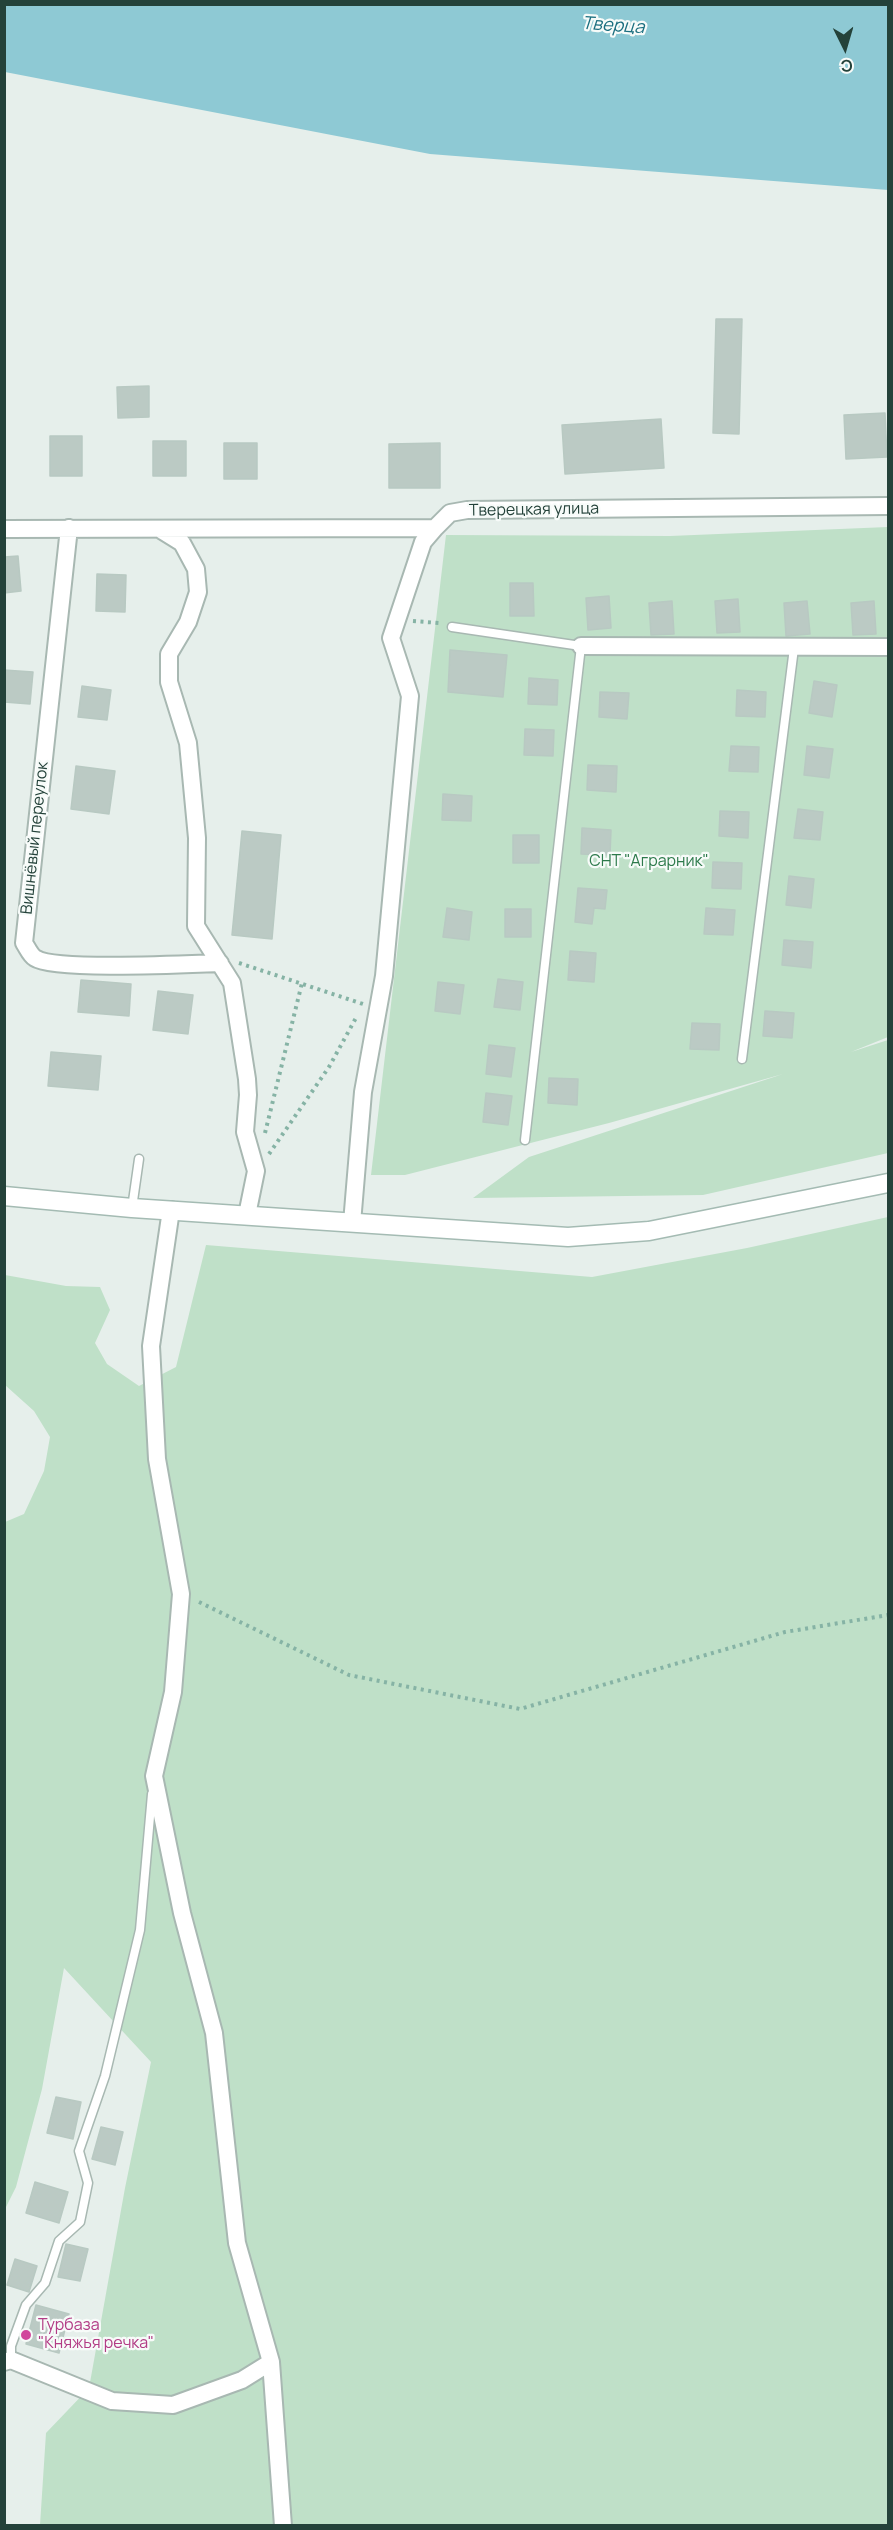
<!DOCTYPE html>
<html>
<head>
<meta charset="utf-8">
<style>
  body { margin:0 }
  #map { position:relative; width:893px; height:2530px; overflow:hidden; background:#e6efeb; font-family:Manrope,sans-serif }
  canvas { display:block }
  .frame { position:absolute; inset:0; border:6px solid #24423a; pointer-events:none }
  .north { position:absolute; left:815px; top:18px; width:60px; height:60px; -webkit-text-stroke:4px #f7fbf9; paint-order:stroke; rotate:175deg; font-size:16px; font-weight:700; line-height:24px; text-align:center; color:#24423a }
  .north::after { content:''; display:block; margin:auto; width:21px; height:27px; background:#24423a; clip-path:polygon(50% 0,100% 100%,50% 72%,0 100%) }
</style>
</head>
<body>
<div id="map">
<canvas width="893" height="2530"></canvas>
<div class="frame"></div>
<div class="north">С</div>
</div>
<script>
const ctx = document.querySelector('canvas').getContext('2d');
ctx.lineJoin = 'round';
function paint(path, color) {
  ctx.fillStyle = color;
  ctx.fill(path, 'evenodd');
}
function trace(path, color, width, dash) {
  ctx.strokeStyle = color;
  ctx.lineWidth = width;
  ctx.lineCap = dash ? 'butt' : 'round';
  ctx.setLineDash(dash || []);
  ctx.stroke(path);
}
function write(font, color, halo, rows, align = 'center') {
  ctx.font = font + ' Manrope,sans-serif';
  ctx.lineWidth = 4.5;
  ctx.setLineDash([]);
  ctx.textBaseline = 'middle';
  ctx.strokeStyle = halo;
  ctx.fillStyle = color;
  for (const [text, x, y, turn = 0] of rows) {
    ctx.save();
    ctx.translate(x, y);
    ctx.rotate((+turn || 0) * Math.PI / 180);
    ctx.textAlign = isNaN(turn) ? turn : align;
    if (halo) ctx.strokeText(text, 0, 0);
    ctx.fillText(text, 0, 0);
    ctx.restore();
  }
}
const green = new Path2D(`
  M888,527V1037L851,1052L888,1040V1153L703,1195L473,1198L529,1157L783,1074L609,1123L405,1175H371L446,535L670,536Z
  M888,1217V2525H40L46,2433L89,2388L125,2188L151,2062L64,1968L42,2089L16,2187L5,2209V1522L24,1514L44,1471L50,1437L34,1411L5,1385V1275L66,1286L100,1287L110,1310L95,1343L107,1364L139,1386L176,1367L206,1245L592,1277L747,1248Z`);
const water = new Path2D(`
  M4,5H888V190L430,154L5,72Z`);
const building = new Path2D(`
  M716,319H742L739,434L713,433Z
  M149,386V417L118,418L117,387Z
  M885,413L887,457L846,459L844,415Z
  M661,419L664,468L565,474L562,425Z
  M50,436H82V476H50Z
  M153,441H186V476H153Z
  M224,443H257V479H224Z
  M440,443V488H389V444Z
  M18,556L21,591L4,593V557Z
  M97,574L126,575L125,612L96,611Z
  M510,583H533L534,616H510Z
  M609,596L611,628L588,630L586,598Z
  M738,599L740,632L717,633L715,601Z
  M672,601L674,634L651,635L649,603Z
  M807,601L810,634L786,636L784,603Z
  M874,601L876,634L853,635L851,603Z
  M450,650L507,655L503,697L448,692Z
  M4,670L33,672L30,704L4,702Z
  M529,678L558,680L557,705L528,704Z
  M814,681L837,685L832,717L809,713Z
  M82,686L111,690L107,720L78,717Z
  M737,690L766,692L765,717L736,716Z
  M600,692L629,693L627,719L599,717Z
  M525,729L554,730L553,756L524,755Z
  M731,746L759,747L758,772L729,771Z
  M807,746L833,749L829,778L804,775Z
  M588,765L617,766L616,792L587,790Z
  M76,766L115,771L109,814L71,809Z
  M443,794L472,796L471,821L442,820Z
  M798,809L823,812L820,840L794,838Z
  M720,811L749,812L748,838L719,836Z
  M582,828L611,830L610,855L581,854Z
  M242,831L281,835L272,939L232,935Z
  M513,835H539V863H513Z
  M713,862L742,863L741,889L712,888Z
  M789,876L814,879L811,908L786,905Z
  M578,888L607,890L605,909L594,908L592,924L575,922Z
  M447,908L472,912L469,940L443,937Z
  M706,908L735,910L733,935L704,934Z
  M505,909H531V937H505Z
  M784,940L813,942L811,968L782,965Z
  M570,951L596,953L594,982L568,980Z
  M498,979L523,982L520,1010L494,1007Z
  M81,980L131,984L129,1016L78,1012Z
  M438,982L464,985L460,1014L435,1011Z
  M158,991L193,995L188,1034L153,1030Z
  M765,1011L794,1013L792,1038L763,1036Z
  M692,1023L720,1024L719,1050L690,1049Z
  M489,1045L515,1048L511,1077L486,1074Z
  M51,1052L101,1056L98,1090L48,1086Z
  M549,1078L578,1079L577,1105L548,1103Z
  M486,1093L512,1096L508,1125L483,1122Z
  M56,2097L81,2102L73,2139L47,2133Z
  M101,2127L123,2132L115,2165L92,2159Z
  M35,2182L68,2192L59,2223L26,2213Z
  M66,2244L88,2249L80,2281L58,2277Z
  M15,2259L37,2266L29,2292L7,2285Z
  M36,2305L69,2314L59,2353L26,2344Z`);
const path = new Path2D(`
  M413,621L439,623
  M239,963L363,1004
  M265,1133L302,983
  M269,1154L329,1067L357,1016
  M199,1602L349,1675L520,1709L785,1632L888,1615`);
const lane = new Path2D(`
  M452,627L581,646L525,1140
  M742,1059L794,648
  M132,1208L139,1159
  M11,2360V2346L26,2305L45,2283L59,2241L80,2222L88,2183L79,2151L105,2076L140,1930L152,1794`);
const street = new Path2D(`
  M69,528L24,943C27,947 30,955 35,958C54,971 189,964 220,963
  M4,529L435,528L450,513L467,510L888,506
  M161,530L182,543L196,569L198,592L188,622L169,654V682L188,743L197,838L196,926L232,983L247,1079L248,1095L245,1132L256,1171L247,1215
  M581,646L888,647
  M171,1210L151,1346L157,1459L181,1594L173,1692L154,1776L182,1913L214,2033L237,2243L271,2362L283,2526
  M352,1223L363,1092L384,976L410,696L391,638L423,542L435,528
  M4,2362L11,2360L112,2401L173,2405L242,2380L271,2362`);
const secondary = new Path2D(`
  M4,1196L132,1208L568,1237L649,1231L888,1183`);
const markers = [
  [26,2335,6,"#d1479c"]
];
const streetNames = [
  ["Тверецкая улица",534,510,-1],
  ["Вишнёвый переулок",35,838,-84]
];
const parkNames = [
  ["СНТ \"Аграрник\"",649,862]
];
const hotelNames = [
  ["Турбаза",38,2326],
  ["\"Княжья речка\"",38,2344]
];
const waterNames = [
  ["Тверца",613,26,4]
];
paint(green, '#bfe0c8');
paint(water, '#8ec9d4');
paint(building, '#bbcac4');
trace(building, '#b8c9c2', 1.5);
trace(lane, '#a8b8b2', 11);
trace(street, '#a8b8b2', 20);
trace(secondary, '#a4bbb3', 21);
trace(path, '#86b3a5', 4, [3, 4.5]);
trace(lane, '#fff', 8);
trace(street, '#fff', 16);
trace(secondary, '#fff', 18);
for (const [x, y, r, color] of markers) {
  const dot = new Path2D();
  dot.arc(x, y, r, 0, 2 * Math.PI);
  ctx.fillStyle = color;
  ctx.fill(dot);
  trace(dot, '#f7fbf9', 2);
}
write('16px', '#24423a', '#f7fbf9', streetNames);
write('16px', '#2d7a4b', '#f7fbf9', parkNames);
write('16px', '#b23c85', '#f7fbf9', hotelNames, 'left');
write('italic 18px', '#1c6f80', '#f7fbf9', waterNames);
</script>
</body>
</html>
